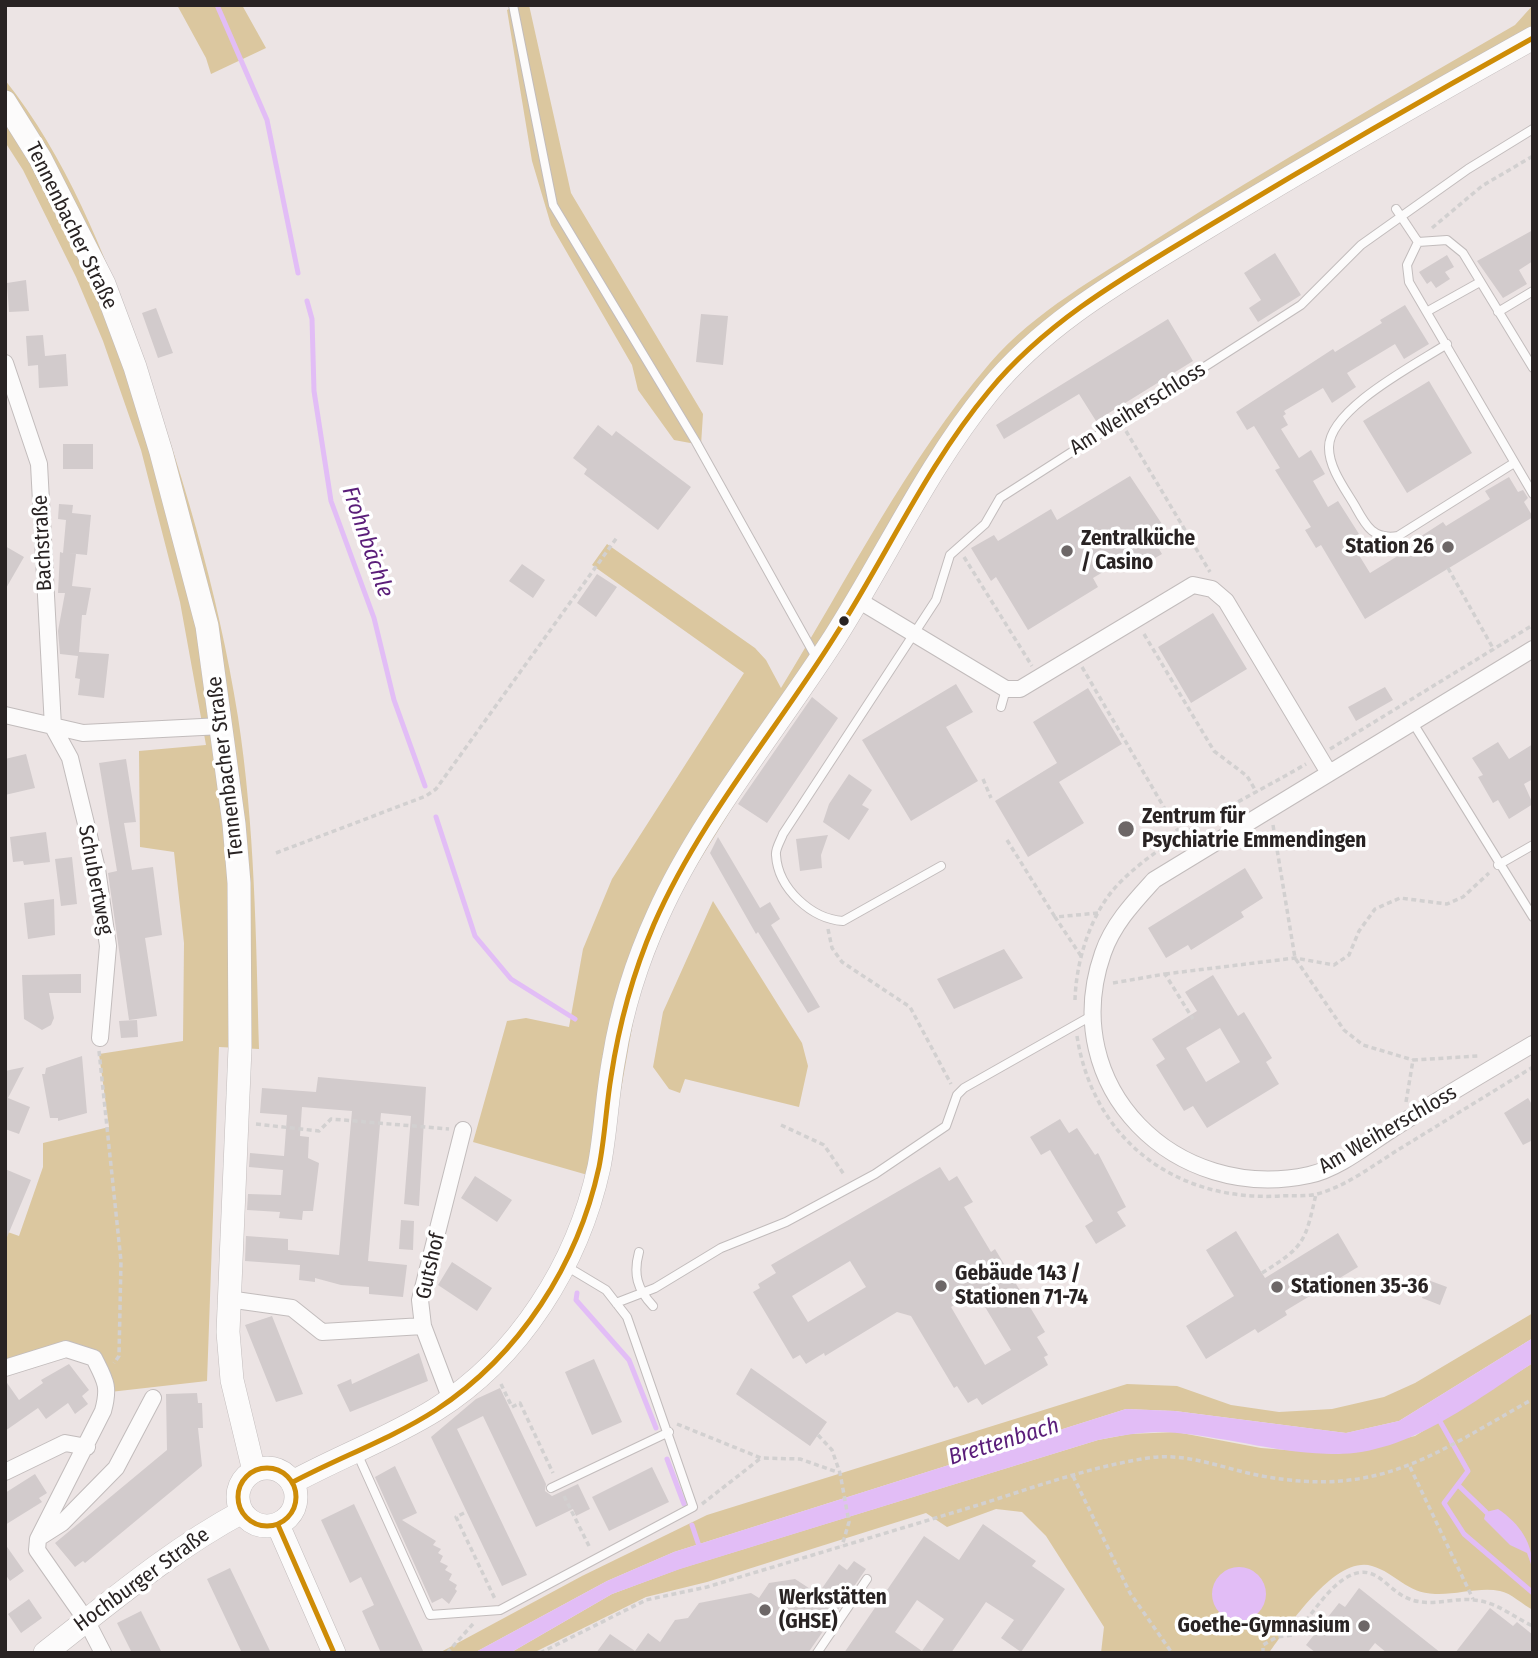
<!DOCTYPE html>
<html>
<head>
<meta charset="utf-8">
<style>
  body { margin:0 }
  #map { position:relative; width:1538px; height:1658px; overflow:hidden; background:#ece4e4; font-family:"Fira Sans Condensed",sans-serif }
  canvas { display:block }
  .frame { position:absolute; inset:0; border:7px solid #292323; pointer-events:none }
</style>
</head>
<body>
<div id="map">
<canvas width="1538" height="1658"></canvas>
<div class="frame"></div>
</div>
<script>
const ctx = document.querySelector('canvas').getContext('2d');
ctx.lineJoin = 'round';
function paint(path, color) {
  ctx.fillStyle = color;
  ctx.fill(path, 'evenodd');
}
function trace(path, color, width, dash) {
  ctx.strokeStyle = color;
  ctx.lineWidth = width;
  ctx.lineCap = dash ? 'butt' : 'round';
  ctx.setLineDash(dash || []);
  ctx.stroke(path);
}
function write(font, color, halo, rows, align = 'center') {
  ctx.font = font + ' "Fira Sans Condensed",sans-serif';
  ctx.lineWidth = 7;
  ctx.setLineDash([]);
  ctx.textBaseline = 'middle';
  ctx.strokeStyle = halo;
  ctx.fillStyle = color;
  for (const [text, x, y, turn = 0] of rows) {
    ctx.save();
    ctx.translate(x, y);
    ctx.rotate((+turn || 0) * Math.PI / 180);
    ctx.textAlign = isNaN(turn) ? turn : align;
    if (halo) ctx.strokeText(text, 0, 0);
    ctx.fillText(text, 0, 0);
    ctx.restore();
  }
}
const green = new Path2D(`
  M177,5H242L266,48L211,74L206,58Z
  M516,5H529L571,193L703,414L701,445L674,440L638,390L632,365L551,225L532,161L507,10Z
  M1533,5V44L1321,165L1039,344L974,417L677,897L638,994L605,1180L473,1142L507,1021L526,1018L569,1027L583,949L612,879L744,673L592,565L607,544L755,648L766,660L781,688C848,579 907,460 990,363C1035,311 1098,277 1155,240C1273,165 1394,95 1515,25Z
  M5,80C66,156 104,252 137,344C180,465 218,590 238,717C255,827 256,938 259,1049L219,1047L207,1381L110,1392L107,1379L67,1347L5,1367V1231L19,1236L43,1167V1143L109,1127L99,1054L183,1041L184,943L174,852L140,847L139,751L206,745L180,602L141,450L103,341L76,277L23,170L5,142Z
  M713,901L802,1043L808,1066L799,1107L685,1079L680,1093L669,1089L653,1067L663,1012Z
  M1533,1313V1338L1399,1421L1346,1433L1175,1411L1126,1409L674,1552L607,1581L474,1653H439L582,1576L707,1515L1127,1384L1177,1386L1231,1405L1279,1412L1332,1409L1384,1397L1415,1383Z
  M1533,1363V1610C1523,1605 1511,1593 1500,1591C1479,1587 1457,1595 1435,1594C1406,1593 1396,1573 1372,1566C1335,1555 1288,1627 1269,1653H1101L1104,1627L1046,1536L1022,1512L996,1509L947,1527L926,1513L707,1582L646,1597L533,1653H510L612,1594L679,1569L1098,1440L1130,1434L1176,1432L1261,1448L1338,1454L1415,1436Z`);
const water = new Path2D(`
  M1533,1338V1363C1474,1401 1409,1454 1336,1454C1282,1454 1231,1438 1177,1433C1151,1430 1124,1435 1098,1440L680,1569L612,1594L510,1653H474L607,1581L674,1552L1126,1409L1175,1411L1346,1433L1399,1421Z
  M1498,1509C1520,1524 1533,1543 1533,1570L1527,1553L1510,1545L1484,1519L1486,1512Z
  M1212 1594a27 27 0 1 1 54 0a27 27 0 1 1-54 0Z`);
const stream = new Path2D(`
  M217,5L267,120L298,273
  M307,301L312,319L314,391L331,501L374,618L394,700L425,786
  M436,817L475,936L511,979L575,1019
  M577,1293L576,1300L629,1360L656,1428
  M1437,1416L1468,1471L1444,1503L1464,1534L1533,1593
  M667,1459L684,1504
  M1458,1485L1486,1512
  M692,1525L700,1549`);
const building = new Path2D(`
  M1533,230V261L1519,270L1527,284L1503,298L1477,261Z
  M1275,253L1301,295L1258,322L1249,308L1261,300L1244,273Z
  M1447,255L1454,267L1445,272L1450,279L1436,288L1431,281L1427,284L1419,272Z
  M26,280L29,311L9,312L7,283Z
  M1405,305L1429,344L1404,359L1395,344L1347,373L1356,387L1332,403L1323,388L1284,411L1286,414L1283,416L1288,425L1281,429L1299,458L1311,450L1325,474L1313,481L1328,507L1338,501L1359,534L1349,539L1370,573L1414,546L1412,542L1443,522L1446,526L1490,499L1485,491L1509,477L1518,492L1523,490L1528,498L1524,502L1533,517L1365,619L1321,545L1316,548L1305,530L1311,527L1275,470L1280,468L1254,426L1247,430L1236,412L1333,349L1335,352L1382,323L1380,320Z
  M156,308L173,353L158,358L142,313Z
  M701,314L728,316L723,365L696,362Z
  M1168,319L1193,361L1096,421L1079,394L1004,439L996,425Z
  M43,335L45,356L66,354L68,386L39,388L38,365L28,366L26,336Z
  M1429,381L1472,453L1407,493L1363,421Z
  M598,425L612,436L616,431L691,487L658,530L584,474L587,469L573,458Z
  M63,444H93V469H63Z
  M1130,476L1168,533L1154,541L1162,554L1141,566L1133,554L1093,578L1098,587L1028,630L996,577L991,581L971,548L994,535L998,541L1051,509L1057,520Z
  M59,504L73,505L72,513L91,515L87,555L67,553L76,554L72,586L91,588L86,615H82L79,652L109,654L104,698L78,695L80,679L75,678L78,656L60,654L58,631L65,593H58L60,552L63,553L66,520L58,519Z
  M5,546L24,557L5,590Z
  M522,564L545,580L533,598L509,581Z
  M597,574L617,587L596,617L577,603Z
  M1213,613L1247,669L1191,703L1158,647Z
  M956,684L973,712L946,727L978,781L911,821L862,740Z
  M1385,687L1393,700L1356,721L1348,707Z
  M1088,688L1122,744L1059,782L1084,823L1028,857L995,801L1057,763L1033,722Z
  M812,697L838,718L767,823L738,804Z
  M1498,742L1509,759L1533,744V779L1524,784L1533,804L1509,819L1498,800L1493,803L1478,777L1483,775L1472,758Z
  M26,754L35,788L5,795V759Z
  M126,759L136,822L124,823L132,870L153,867L162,935L145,938L157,1016L129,1020L108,873L117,871L99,763Z
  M849,774L872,790L862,805L869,809L849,840L823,822L829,804Z
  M46,832L50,862L24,865L23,861L13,862L10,837Z
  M828,835L821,855L822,868L800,871L796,839Z
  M718,837L760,908L770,902L780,919L771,925L820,1007L808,1013L758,932L756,934L710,853Z
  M72,857L77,904L61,906L55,859Z
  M1245,868L1263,898L1241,912L1244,917L1191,950L1188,945L1166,958L1148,928Z
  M54,899L55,935L28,939L24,903Z
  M1004,949L1023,978L954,1009L937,979Z
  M81,974V993H49L54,1018L51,1025L42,1030L24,1019L22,975Z
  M1213,975L1238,1016L1244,1012L1272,1058L1266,1062L1279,1084L1207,1128L1193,1106L1184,1111L1156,1065L1165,1059L1152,1039L1197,1011L1185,992ZM1220,1028L1240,1062L1206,1082L1186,1048Z
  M137,1020L138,1037L121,1038L119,1021Z
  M82,1056L87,1113L58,1121V1118H50L42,1074H45L46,1068Z
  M24,1067L8,1098L30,1107L19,1134L5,1129V1071Z
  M318,1077L426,1087L419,1206L404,1204L411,1116L381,1113L368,1261L407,1265L403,1297L369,1294V1287L341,1285L315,1278V1282L299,1280L300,1265L245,1261L246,1236L288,1239V1250L339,1255L352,1111L302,1107L300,1136L309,1137L308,1158L319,1163L313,1211H303L302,1220L279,1218L280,1212L247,1210L248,1194L281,1195L283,1170L249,1167L250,1153L284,1156L287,1115L260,1113L262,1088L316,1092Z
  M1528,1098L1533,1106V1140L1523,1145L1504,1113Z
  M1060,1119L1069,1133L1077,1128L1095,1155L1098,1153L1126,1207L1117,1212L1126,1226L1096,1244L1085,1226L1093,1221L1071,1185L1050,1150L1041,1155L1030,1137Z
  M940,1167L949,1181L957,1176L973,1202L964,1207L991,1252L995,1249L1045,1332L1037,1337L1048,1355L1044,1357L1048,1365L982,1405L977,1398L968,1403L957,1386L954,1388L911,1316L897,1312L825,1356L824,1353L806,1364L800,1355L793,1359L753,1292L760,1288L758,1284L776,1273L771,1265ZM850,1261L866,1287L808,1322L792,1296ZM976,1292L1011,1350L985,1365L951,1307Z
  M5,1169L31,1180L5,1242Z
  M475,1176L512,1200L497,1222L461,1198Z
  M401,1220L414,1221L413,1250L399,1249Z
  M1236,1231L1265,1278L1338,1233L1358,1267L1285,1311L1287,1315L1258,1333L1255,1329L1206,1359L1186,1326L1234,1296L1206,1250Z
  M452,1262L492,1288L477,1311L438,1285Z
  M1428,1280L1447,1287L1440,1305L1422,1298Z
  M272,1316L303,1394L276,1402L245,1325Z
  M419,1353L428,1381L350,1412L337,1385L351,1379L352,1384Z
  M594,1359L622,1422L592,1435L565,1372Z
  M69,1364L89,1390L82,1396L88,1404L75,1414L68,1403L46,1419L38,1408L5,1431V1380L19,1400L43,1383L41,1380Z
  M751,1368L827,1422L810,1446L736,1394Z
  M500,1388L546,1484L545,1491L552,1496L578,1484L590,1509L576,1516L573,1509L536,1527L483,1416L457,1429L527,1575L502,1586L431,1437L476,1399Z
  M197,1393L198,1403H202L203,1428H198L202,1466L85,1563L83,1561L75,1567L55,1543L167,1450L166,1394Z
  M395,1466L417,1513L402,1520L436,1541L433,1545L441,1549L438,1553L443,1556L440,1562L448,1566L445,1570L452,1574L449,1580L457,1585L455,1589L457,1591L449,1604L442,1598L432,1603L375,1477Z
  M652,1467L669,1502L609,1531L592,1497Z
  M35,1474L47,1493L39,1498L42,1502L5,1525V1493Z
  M354,1504L393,1587L424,1653H381L362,1611L374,1605L361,1577L350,1583L321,1520Z
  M983,1524L1036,1561L1032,1566L1065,1589L1021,1652L1001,1638L1014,1620L986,1602L951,1653H844L924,1536L959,1560ZM917,1600L944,1619L922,1651L895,1632Z
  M5,1544L24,1571L10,1581L5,1574Z
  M854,1561L866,1569L808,1653H596L610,1634L635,1651L648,1633L660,1642L675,1620L688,1618L699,1603L751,1593L759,1598L769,1583L795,1579L818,1594L839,1564L847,1570Z
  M230,1568L244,1597L271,1653H242L207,1579Z
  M1359,1588L1441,1653H1387L1375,1643L1367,1653H1316L1306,1645L1339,1603L1345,1607Z
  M29,1599L42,1618L21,1633L8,1614Z
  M1490,1608L1513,1626L1517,1622L1533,1635V1653H1455Z
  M141,1611L162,1653H132L117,1623Z`);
const path = new Path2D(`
  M1432,228L1482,186L1533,156
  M1126,431L1210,572
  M964,557L1032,666
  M1448,568L1494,650
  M1144,634L1214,751L1247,776L1257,793
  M1082,667L1186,845
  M1330,749L1533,625
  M983,779L991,798
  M1273,825L1295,958L1344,1030L1363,1045L1413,1060
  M1007,840L1055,917
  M276,853L426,796L436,789L618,536
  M828,929L832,948L842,962L910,1007L951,1084
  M1081,956L1055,917L1099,913
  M1165,974L1295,958L1334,965L1349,955L1359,931L1375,909L1400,898L1447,904L1463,897L1489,873
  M1113,983L1165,974L1193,1019
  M1075,1000C1076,963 1089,919 1113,890C1154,842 1250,797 1306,764
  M1077,1036C1093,1140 1176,1202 1280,1196C1291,1195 1306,1197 1317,1194C1347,1186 1375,1164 1401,1148C1445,1121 1489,1094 1533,1067
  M99,1051L121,1261L119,1356L114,1363
  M1406,1102L1413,1060L1478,1056
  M256,1124L319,1131L331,1119L449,1129
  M781,1125L824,1145L845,1176
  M1262,1273C1305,1246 1305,1242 1316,1194
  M501,1384L512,1407L520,1403L553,1473
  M677,1424L761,1458L800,1459L840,1473L849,1522L842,1546
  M818,1435L832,1450L840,1473
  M1410,1467L1473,1599
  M1073,1476L1130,1593L1172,1653
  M564,1496L590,1548
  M702,1504L761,1458
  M464,1513L456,1517L495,1599
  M447,1653L473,1624
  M540,1653L646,1600L707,1587C796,1560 886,1533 975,1506C1032,1488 1089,1467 1148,1458C1187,1452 1224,1469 1262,1476C1381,1498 1434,1454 1533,1399
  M1263,1653V1645L1277,1637L1293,1635C1311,1618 1326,1588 1349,1576C1375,1563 1385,1587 1405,1597C1428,1609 1451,1597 1474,1600C1497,1602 1513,1617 1533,1626`);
const lane = new Path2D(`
  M513,5L553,205L696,442L817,659
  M1396,209L1418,242
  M1428,311L1480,282
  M1498,312L1533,291
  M1447,344C1418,363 1328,409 1329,448C1329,468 1345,489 1355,506C1366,526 1373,540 1398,536L1514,463
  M1533,368L1463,253L1447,240L1418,242L1407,265L1409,282L1533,494
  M1001,707L1006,689
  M1413,723L1533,917
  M1498,865L1533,845
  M941,866L843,921C812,919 778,889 776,855C775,849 781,840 783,834L936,600L950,555L985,524L1000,498L1301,305L1361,245L1468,169L1533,129
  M639,1252C633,1274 637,1289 653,1306
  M616,1303L655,1288L721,1248L786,1222L875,1174L946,1126L957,1095L964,1088L1093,1015
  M357,1453L430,1615L500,1610L693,1507L627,1317L606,1290L566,1266
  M551,1488L669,1432
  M817,1653L867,1579`);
const street = new Path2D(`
  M5,363L39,464L53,727L70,758L97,869L108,946L100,1038
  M858,600L1006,689H1020L1193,585L1212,589L1226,601L1329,773
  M1533,649L1154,880C1134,902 1113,924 1103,953C1056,1087 1176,1204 1309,1175C1339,1169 1371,1142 1397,1126C1441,1098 1487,1071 1533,1044
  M5,715L83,733L222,726
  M228,1299L292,1308L322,1332L423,1326
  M5,1368L66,1349L94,1358C105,1380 110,1386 103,1411L38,1539L37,1550L86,1620L103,1653
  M451,1400L423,1326L420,1300L463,1130
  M5,1472L65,1443L87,1447
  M40,1537L62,1523L116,1468L153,1398`);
const secondary = new Path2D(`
  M5,102L40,158L104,284L135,367L161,452L207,626L234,824L239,883L240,1048L228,1332L232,1380L254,1471
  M238 1497a29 29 0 1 1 58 0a29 29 0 1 1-58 0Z
  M293,1482C339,1457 390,1438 435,1410C520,1357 578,1263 599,1167C606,1131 607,1094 614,1058C622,1008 637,961 658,915C701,819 778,726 835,637C887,555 928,466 989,391C1047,320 1128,276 1204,229C1312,163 1422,100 1533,38
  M278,1525L334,1653
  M45,1653C108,1604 171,1550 242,1512`);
const bus1 = new Path2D(`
  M238 1497a29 29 0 1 1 58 0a29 29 0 1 1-58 0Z
  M293,1482C340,1457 391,1439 436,1410C520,1355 578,1264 599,1167C605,1137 606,1107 611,1077C619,1024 633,973 654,924C700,819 775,732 835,636C887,555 927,465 989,391C1049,318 1133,272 1212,224C1318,160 1425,98 1533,38
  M278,1525L334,1653`);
const markers = [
  [1448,547,7,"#6d6767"],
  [1067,551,7,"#6d6767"],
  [844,621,6,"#292323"],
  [1126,829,9,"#6d6767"],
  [941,1286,7,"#6d6767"],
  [1277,1287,7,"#6d6767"],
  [765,1610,7,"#6d6767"],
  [1364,1626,7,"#6d6767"]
];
const streetNames = [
  ["Tennenbacher Straße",71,226,64],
  ["Am Weiherschloss",1138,409,-32],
  ["Bachstraße",43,543,-93],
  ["Tennenbacher Straße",226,767,-97],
  ["Schubertweg",95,880,79],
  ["Am Weiherschloss",1388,1130,-30],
  ["Gutshof",431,1266,-77],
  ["Hochburger Straße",142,1580,-36]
];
const poiNames = [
  ["Zentralküche",1081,539],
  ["/ Casino",1081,563],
  ["Station 26",1434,547,"right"],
  ["Zentrum für",1142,817],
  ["Psychiatrie Emmendingen",1142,841],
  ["Gebäude 143 /",955,1274],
  ["Stationen 71-74",955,1298],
  ["Stationen 35-36",1291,1287],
  ["Werkstätten",779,1598],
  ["(GHSE)",779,1622],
  ["Goethe-Gymnasium",1350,1626,"right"]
];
const waterNames = [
  ["Frohnbächle",367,542,71],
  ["Brettenbach",1004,1442,-17]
];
paint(green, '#dbc79f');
paint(water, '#e2bdf6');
trace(stream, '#e2bdf6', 5);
paint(building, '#d2cbcc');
trace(lane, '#c2bcbc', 10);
trace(street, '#c2bcbc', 18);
trace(secondary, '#c2bcbc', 24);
trace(path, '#d2d0d0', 3.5, [5, 3.5]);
trace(lane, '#fcfbfb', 8);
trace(street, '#fcfbfb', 16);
trace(secondary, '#fcfbfb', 23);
trace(bus1, '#ce8c07', 5);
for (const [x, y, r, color] of markers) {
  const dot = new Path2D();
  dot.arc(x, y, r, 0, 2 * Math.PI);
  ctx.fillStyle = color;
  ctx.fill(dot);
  trace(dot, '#fff', 2.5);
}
write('21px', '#292323', '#fff', streetNames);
write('bold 21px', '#292323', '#fff', poiNames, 'left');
write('italic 23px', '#5a1d79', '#fff', waterNames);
</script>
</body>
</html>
